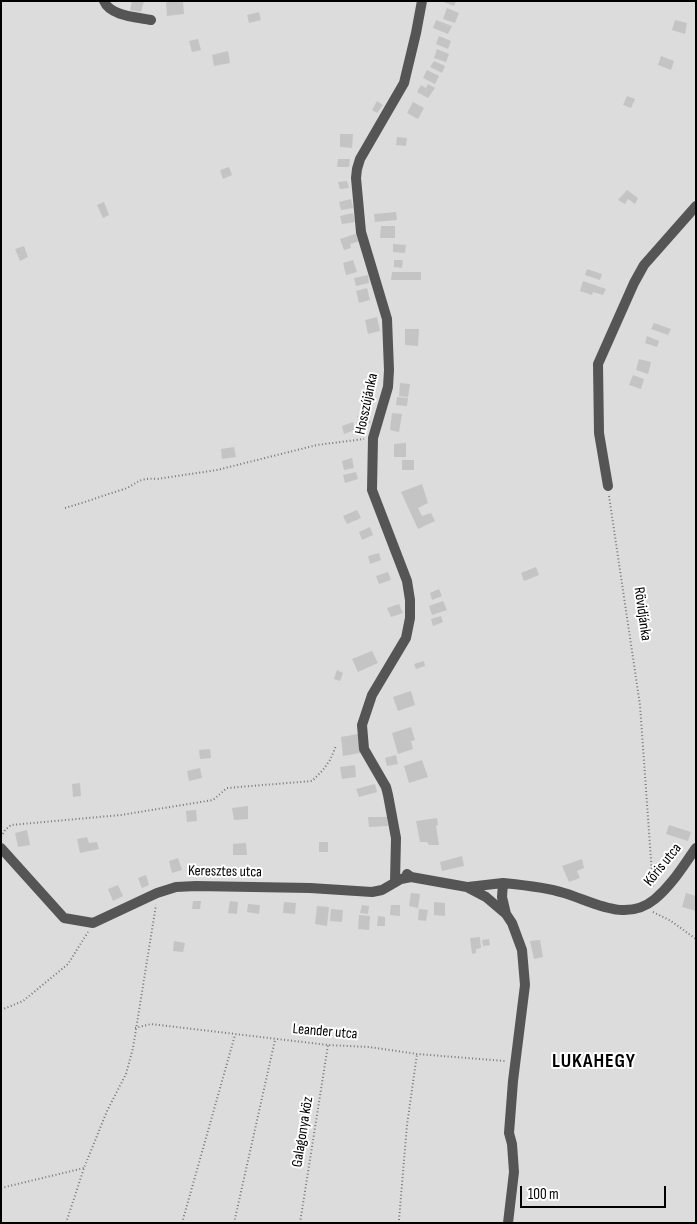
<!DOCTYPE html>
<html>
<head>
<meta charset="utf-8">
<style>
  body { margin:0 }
  #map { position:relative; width:697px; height:1224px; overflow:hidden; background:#fff; font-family:"Sofia Sans Condensed",sans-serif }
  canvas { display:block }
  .frame { position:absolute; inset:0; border:2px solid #000; pointer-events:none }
  .scale { position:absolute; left:520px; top:1186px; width:146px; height:22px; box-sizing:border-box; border:2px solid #000; border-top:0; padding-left:6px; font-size:15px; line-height:18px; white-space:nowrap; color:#000; -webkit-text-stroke:4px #fff; paint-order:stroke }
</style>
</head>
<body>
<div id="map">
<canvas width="697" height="1224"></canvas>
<div class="frame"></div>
<div class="scale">100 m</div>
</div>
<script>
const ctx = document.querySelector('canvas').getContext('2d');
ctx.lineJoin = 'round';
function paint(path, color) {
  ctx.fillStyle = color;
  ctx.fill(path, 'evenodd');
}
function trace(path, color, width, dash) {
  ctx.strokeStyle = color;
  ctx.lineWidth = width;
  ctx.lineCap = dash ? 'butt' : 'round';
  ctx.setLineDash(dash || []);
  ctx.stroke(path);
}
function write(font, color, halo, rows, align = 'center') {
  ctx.font = font + ' "Sofia Sans Condensed",sans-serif';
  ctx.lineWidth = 4;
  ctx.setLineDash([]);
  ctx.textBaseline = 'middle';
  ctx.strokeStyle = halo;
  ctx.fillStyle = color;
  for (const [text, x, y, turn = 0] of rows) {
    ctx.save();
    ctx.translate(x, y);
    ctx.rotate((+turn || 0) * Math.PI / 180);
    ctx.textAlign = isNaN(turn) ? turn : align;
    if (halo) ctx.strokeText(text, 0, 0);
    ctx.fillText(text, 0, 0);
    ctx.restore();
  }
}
const green = new Path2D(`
  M1,1H696V1223H1Z`);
const building = new Path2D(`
  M132,1H144L141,12L130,10Z
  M183,1L184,14L167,16L166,2Z
  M441,1H456L454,6Z
  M447,8L459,13L455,23L443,19Z
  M259,12L261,20L249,23L247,15Z
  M436,20L452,26L448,34L433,28Z
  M675,20L687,23L685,34L672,30Z
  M439,36L451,41L448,49L436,44Z
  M198,39L201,50L192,52L189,41Z
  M437,49L449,54L446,62L434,58Z
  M228,51L230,63L214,66L212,55Z
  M661,56L674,61L671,70L658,65Z
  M434,61L445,66L442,73L430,67Z
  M427,70L439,76L435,84L423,78Z
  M428,84L435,88L428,98L417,92L421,85L426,88Z
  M627,96L635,99L631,108L623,105Z
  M377,101L383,105L377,113L372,110Z
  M413,102L424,108L418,119L407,113Z
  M340,134H353L352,148L340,147Z
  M397,137L407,138L406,146L396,145Z
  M338,159H350L349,167H337Z
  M229,167L232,175L223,179L220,170Z
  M347,181L349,188L340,189L338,182Z
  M627,190L638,198L635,204L628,199L625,204L618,200Z
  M351,199L353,208L341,210L339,202Z
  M104,202L109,215L103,218L97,205Z
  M396,212L397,220L375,222L374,214Z
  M353,213L355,222L342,224L340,216Z
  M381,226H395V238H380Z
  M358,233L360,241L350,244L351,248L344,250L340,239Z
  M393,244L406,245L405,253L393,252Z
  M24,246L28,257L20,261L15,249Z
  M353,260L357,272L346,275L343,263Z
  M394,260H403L402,268L394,267Z
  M587,269L602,274L600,280L585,275Z
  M392,272H421V280H391Z
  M368,275L369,283L356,286L354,278Z
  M583,281L606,289L603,295L593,292L592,295L580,291Z
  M367,288L370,300L359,303L356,291Z
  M377,317L380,331L368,334L365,320Z
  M654,323L671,329L668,335L651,329Z
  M405,329H419L418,346L405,345Z
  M647,336L659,341L657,347L645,343Z
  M639,359L651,362L648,374L636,370Z
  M633,375L644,379L641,389L629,385Z
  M400,383L410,384L408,397L399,396Z
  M397,397L408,398L407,406L396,405Z
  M368,413L371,423L361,426L357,416Z
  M392,413L402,414L399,432L390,430Z
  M353,422L355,430L344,434L342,426Z
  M406,443V457H394V444Z
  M234,447L236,457L222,459L221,449Z
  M352,458L354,468L344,470L342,461Z
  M402,460H414V470H402Z
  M356,472L358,479L345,483L343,475Z
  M422,484L428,503L418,508L422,516L431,513L435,521L418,529L401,492Z
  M357,510L361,518L347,524L343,516Z
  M370,527L373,535L362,540L359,532Z
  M379,553L381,560L370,564L368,556Z
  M536,567L539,575L524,581L521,573Z
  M388,572L391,580L379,584L376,576Z
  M439,589L442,596L432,600L430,593Z
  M443,601L447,610L432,615L429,606Z
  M399,604L403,613L391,617L387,608Z
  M441,616L443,622L433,626L431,619Z
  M372,651L378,663L358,672L352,659Z
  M424,661L425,666L416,669L414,664Z
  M337,670L343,673L340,681L334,679Z
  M411,691L415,705L398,711L393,697Z
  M411,727L415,740L411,741L413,749L398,754L392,733Z
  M358,734L360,753L343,756L341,737Z
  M210,749L211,758L200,759L199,750Z
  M396,755L398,764L387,766L385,758Z
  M422,760L428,777L409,783L404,766Z
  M355,765L356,777L342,779L340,767Z
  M200,768L202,778L189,781L187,771Z
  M80,783L81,796L73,797L72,784Z
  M375,784L377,792L359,797L356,789Z
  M248,806V819L234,820L232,808Z
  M196,810L197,821L187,822L186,811Z
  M368,817H387L388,826L369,827Z
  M437,818L438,825L436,826L439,845H429L427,842H420L416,821Z
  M669,825L691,832L688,841L666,834Z
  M27,830L30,845L18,847L15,833Z
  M87,837L89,843L97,842L99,849L80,853L77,839Z
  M319,842H328V852H319Z
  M246,843L247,855H233V844Z
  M462,856L464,866L442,871L440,862Z
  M178,858L182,870L172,873L169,861Z
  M582,859L584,868L577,871L580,878L569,882L562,866Z
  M146,875L149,885L142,888L138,878Z
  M118,885L123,896L113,901L108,889Z
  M411,893L420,894L418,908L409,906Z
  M686,893L696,896V911L682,907Z
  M193,901H201L200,909H192Z
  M230,901L238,902L237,914L228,913Z
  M284,902L296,903L295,914L283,913Z
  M434,902L445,903V916L434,915Z
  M248,904L260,905L259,914L247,912Z
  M362,905L369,906L368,914L360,913Z
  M391,905H400V916L390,915Z
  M317,906L329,907L327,926L315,924Z
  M331,909L343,910L342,922L330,921Z
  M419,909L428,910L426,921L418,920Z
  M359,915L370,916L369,930L358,929Z
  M378,916L385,917V926H377Z
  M480,937L481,948L476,949V953L472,954L470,938Z
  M489,939L490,945L483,946L482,940Z
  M540,940L543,957L534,959L530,941Z
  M174,941L185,943L183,952L173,951Z`);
const path = new Path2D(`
  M609,496L640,705L653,888
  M65,508C83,503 102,496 121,490C137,486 135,477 157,479L217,470L317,445L364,439
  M1,837L5,830L11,825L121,815L213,800L227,788L312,781L323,770L330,760L336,746
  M653,912L671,921L696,939
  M1,1010L23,1001L68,964L88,932
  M135,1028L151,1024L328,1045L369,1047L417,1054L505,1061
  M1,1188L84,1168
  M399,1220L407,1125L417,1054
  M66,1223L84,1168L107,1111L126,1074L133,1048L156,905
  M182,1223L235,1035
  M234,1223L275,1040
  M300,1223L328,1045`);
const minor = new Path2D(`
  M104,1C110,16 136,17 151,20
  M608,486L599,433L598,364L634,283L644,265L696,206
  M1,848L64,918L93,923L157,893L176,887L196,886L310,888L372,892L382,890L401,879L411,877
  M407,874L411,877L467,887L486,897L506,914L512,923L522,950L525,985L513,1081L509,1133L512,1144L514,1172L508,1223
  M395,882L396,838L388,795L386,787L364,749L362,725L372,695L406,638L410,618V600L407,581L372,490L373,438L388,387L389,370L387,319L361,232L356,178L357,169L360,159L404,83L416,33L422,1
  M468,887L503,883
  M506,914L502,897L503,883C523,885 545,887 564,893C594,902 626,923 655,899C672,885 683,866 696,848`);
const streetNames = [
  ["Hosszújánka",367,404,-78],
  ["Rövidjánka",642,614,82],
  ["Kőris utca",663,865,-51],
  ["Keresztes utca",225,872,1],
  ["Leander utca",325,1032,5],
  ["Galagonya köz",303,1132,-81]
];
const districtNames = [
  ["LUKAHEGY",594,1062]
];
paint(green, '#dcdcdc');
paint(building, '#c4c4c4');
trace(path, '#777', 2, [1, 2.5]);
trace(minor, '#555', 10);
write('15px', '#000', '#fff', streetNames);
ctx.letterSpacing = '1px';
write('bold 20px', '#000', '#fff', districtNames);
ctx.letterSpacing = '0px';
</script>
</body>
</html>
